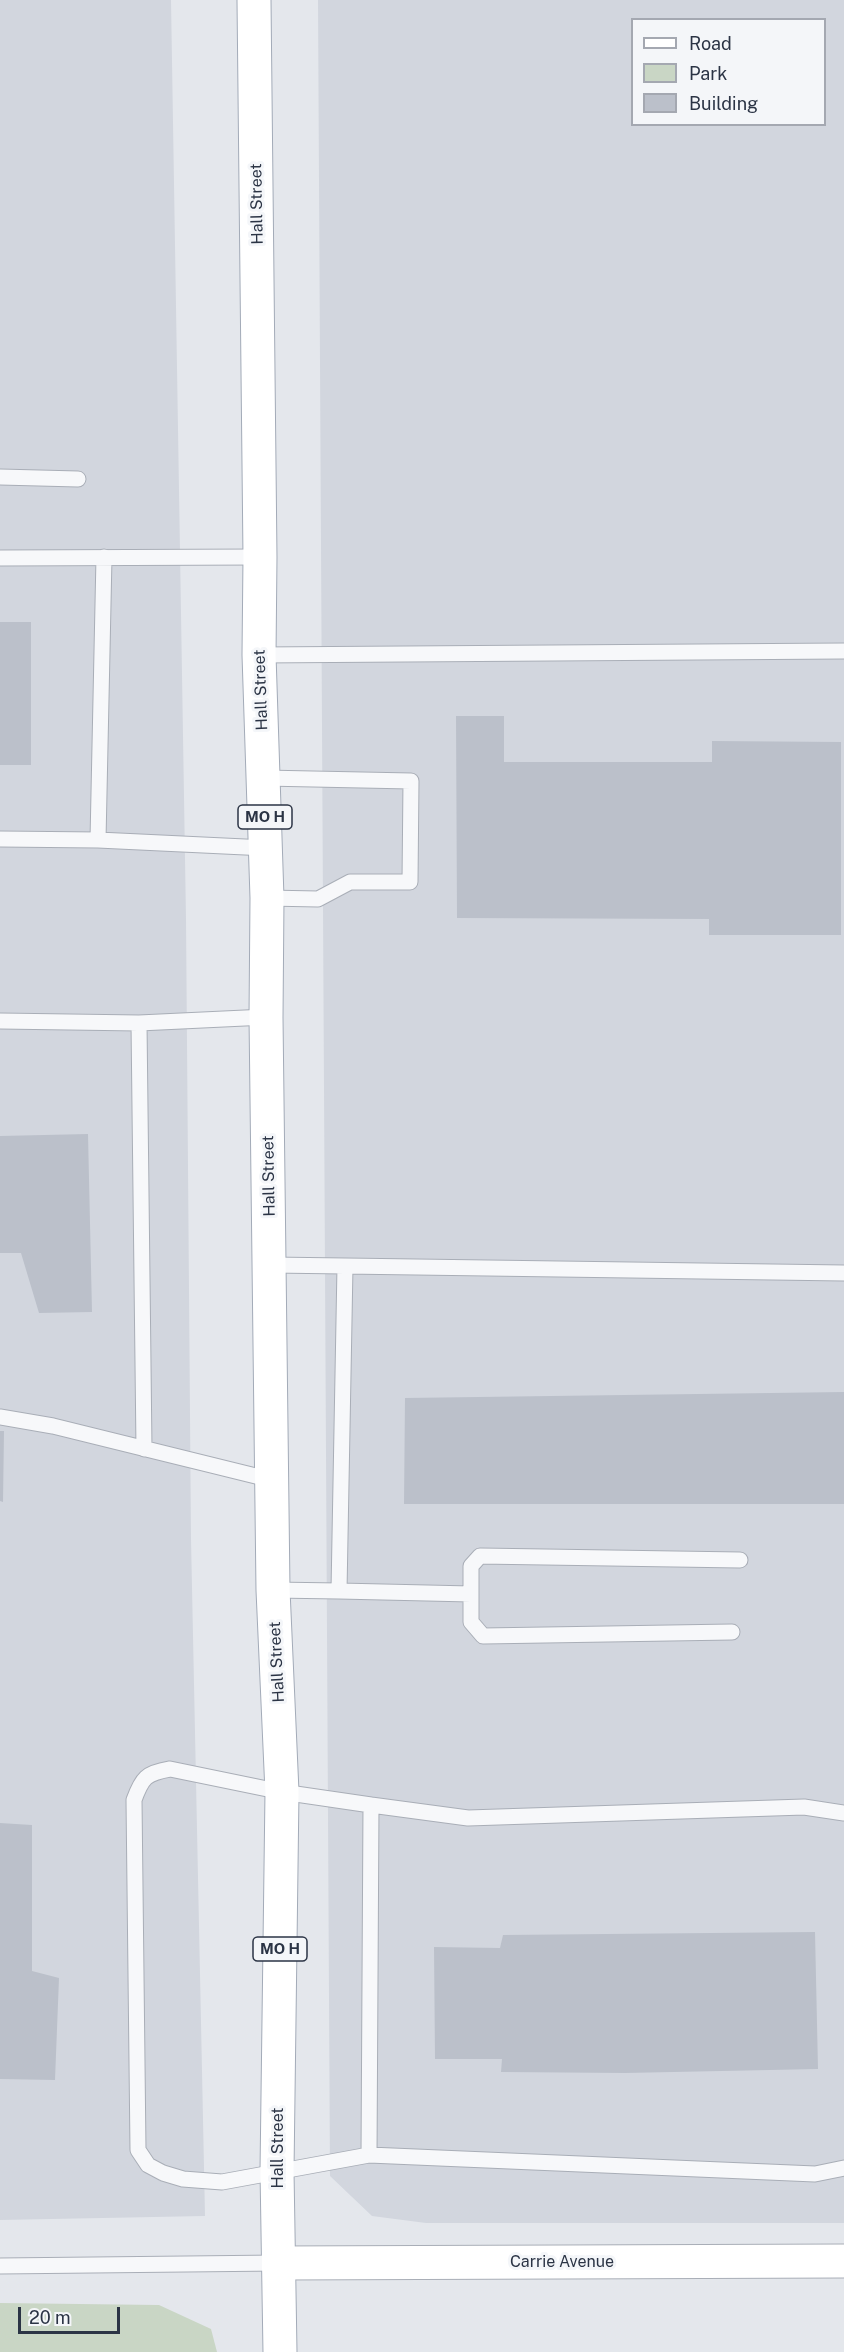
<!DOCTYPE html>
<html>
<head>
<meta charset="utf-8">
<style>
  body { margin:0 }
  #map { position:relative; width:844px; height:2352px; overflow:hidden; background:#e4e7ec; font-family:"Public Sans",sans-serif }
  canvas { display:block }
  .legend { position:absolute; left:631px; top:18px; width:195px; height:108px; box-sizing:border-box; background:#f4f6f9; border:2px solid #a4a8b1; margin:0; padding:8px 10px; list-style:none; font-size:18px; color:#2b3445 }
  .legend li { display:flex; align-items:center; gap:12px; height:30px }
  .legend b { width:30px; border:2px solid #a4a8b1 }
  .scale { position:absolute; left:18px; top:2307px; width:102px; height:27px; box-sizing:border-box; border:3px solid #2b3445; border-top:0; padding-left:8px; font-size:18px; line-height:21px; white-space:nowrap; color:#2b3445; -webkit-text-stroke:4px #f4f6f9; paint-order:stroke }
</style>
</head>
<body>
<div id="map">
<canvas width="844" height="2352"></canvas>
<ul class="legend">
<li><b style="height:8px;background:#fff"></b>Road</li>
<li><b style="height:16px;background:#c9d6c5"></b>Park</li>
<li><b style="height:16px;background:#bbc0ca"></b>Building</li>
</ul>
<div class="scale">20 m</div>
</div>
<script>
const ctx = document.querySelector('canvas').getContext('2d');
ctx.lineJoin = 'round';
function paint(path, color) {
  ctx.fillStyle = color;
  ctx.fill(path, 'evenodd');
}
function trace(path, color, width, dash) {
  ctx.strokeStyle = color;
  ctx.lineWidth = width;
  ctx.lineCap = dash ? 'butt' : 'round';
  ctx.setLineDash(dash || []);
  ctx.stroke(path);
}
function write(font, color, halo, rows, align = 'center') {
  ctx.font = font + ' "Public Sans",sans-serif';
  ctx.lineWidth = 6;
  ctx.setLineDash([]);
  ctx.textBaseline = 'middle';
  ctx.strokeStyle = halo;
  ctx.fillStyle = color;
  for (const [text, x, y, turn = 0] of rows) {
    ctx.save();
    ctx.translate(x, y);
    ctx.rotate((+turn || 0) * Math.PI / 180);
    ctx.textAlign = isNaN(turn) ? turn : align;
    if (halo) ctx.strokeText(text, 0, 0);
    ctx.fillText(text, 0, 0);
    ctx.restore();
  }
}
const built = new Path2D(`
  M0,0H171L186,919L191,1539L205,2216L0,2220Z
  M318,0H844V2223H426L372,2216L330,2176ZM632,20H824V124H632Z`);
const green = new Path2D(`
  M0,2303L159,2305L211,2329L217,2352H0Z`);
const building = new Path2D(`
  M0,622H31V765H0Z
  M456,716H504V762H712V741L841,742V935H709V919L457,918Z
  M88,1134L92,1312L39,1313L21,1253H0V1136Z
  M844,1392V1504H404L405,1398Z
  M0,1431H4L3,1502L0,1501Z
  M0,1823L32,1825V1971L59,1978L55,2080L0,2079Z
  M815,1932L818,2069L625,2073L501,2072L502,2059H435L434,1947L500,1948L503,1935Z`);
const lane = new Path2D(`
  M0,477L78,479
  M0,558L260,557
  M259,655L844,651
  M264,778L411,781L410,882H350L318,899L267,898
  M0,839L98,840L104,557
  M98,840L266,848
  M0,1021L139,1023
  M271,1265L345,1266L339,1591L273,1590
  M345,1266L844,1273
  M0,1417L53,1426L272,1480
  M144,1449L139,1023L266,1017
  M339,1591L471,1594
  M732,1632L483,1636L471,1622V1566L480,1556L740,1560
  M170,1769L282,1792L371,1805L369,2155L222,2182L183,2179L163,2173L148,2165L138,2150L134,1800C142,1778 146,1773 170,1769Z
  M371,1805L468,1818L804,1807L844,1813
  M369,2155L815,2174L844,2168
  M0,2266L279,2263`);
const secondary = new Path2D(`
  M279,2263L844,2261`);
const primary = new Path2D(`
  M254,0L260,557L259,655L267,898L266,1017L273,1590L282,1792L277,2171L280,2352`);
const shields = [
  [265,817,54],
  [280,1949,54]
];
const shieldNames = [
  ["MO H",265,817],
  ["MO H",280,1949]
];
const streetNames = [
  ["Hall Street",257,204,-91],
  ["Hall Street",261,690,-92],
  ["Hall Street",269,1176,-91],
  ["Hall Street",277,1662,-93],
  ["Hall Street",278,2148,-90],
  ["Carrie Avenue",562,2262]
];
paint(built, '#d2d6de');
paint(green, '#c9d6c5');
paint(building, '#bbc0ca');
trace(lane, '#a9aeb7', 17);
trace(secondary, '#a9aeb7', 35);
trace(primary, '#a3abb8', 35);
trace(lane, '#f7f8fa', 15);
trace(secondary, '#fff', 33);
trace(primary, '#fff', 33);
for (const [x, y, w] of shields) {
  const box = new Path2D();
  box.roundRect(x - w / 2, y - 12, w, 24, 4.5);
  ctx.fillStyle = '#f4f6f9';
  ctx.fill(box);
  trace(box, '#2b3445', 1.5);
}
write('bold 15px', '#2b3445', null, shieldNames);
write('16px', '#2b3445', '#f4f6f9', streetNames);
</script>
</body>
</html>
